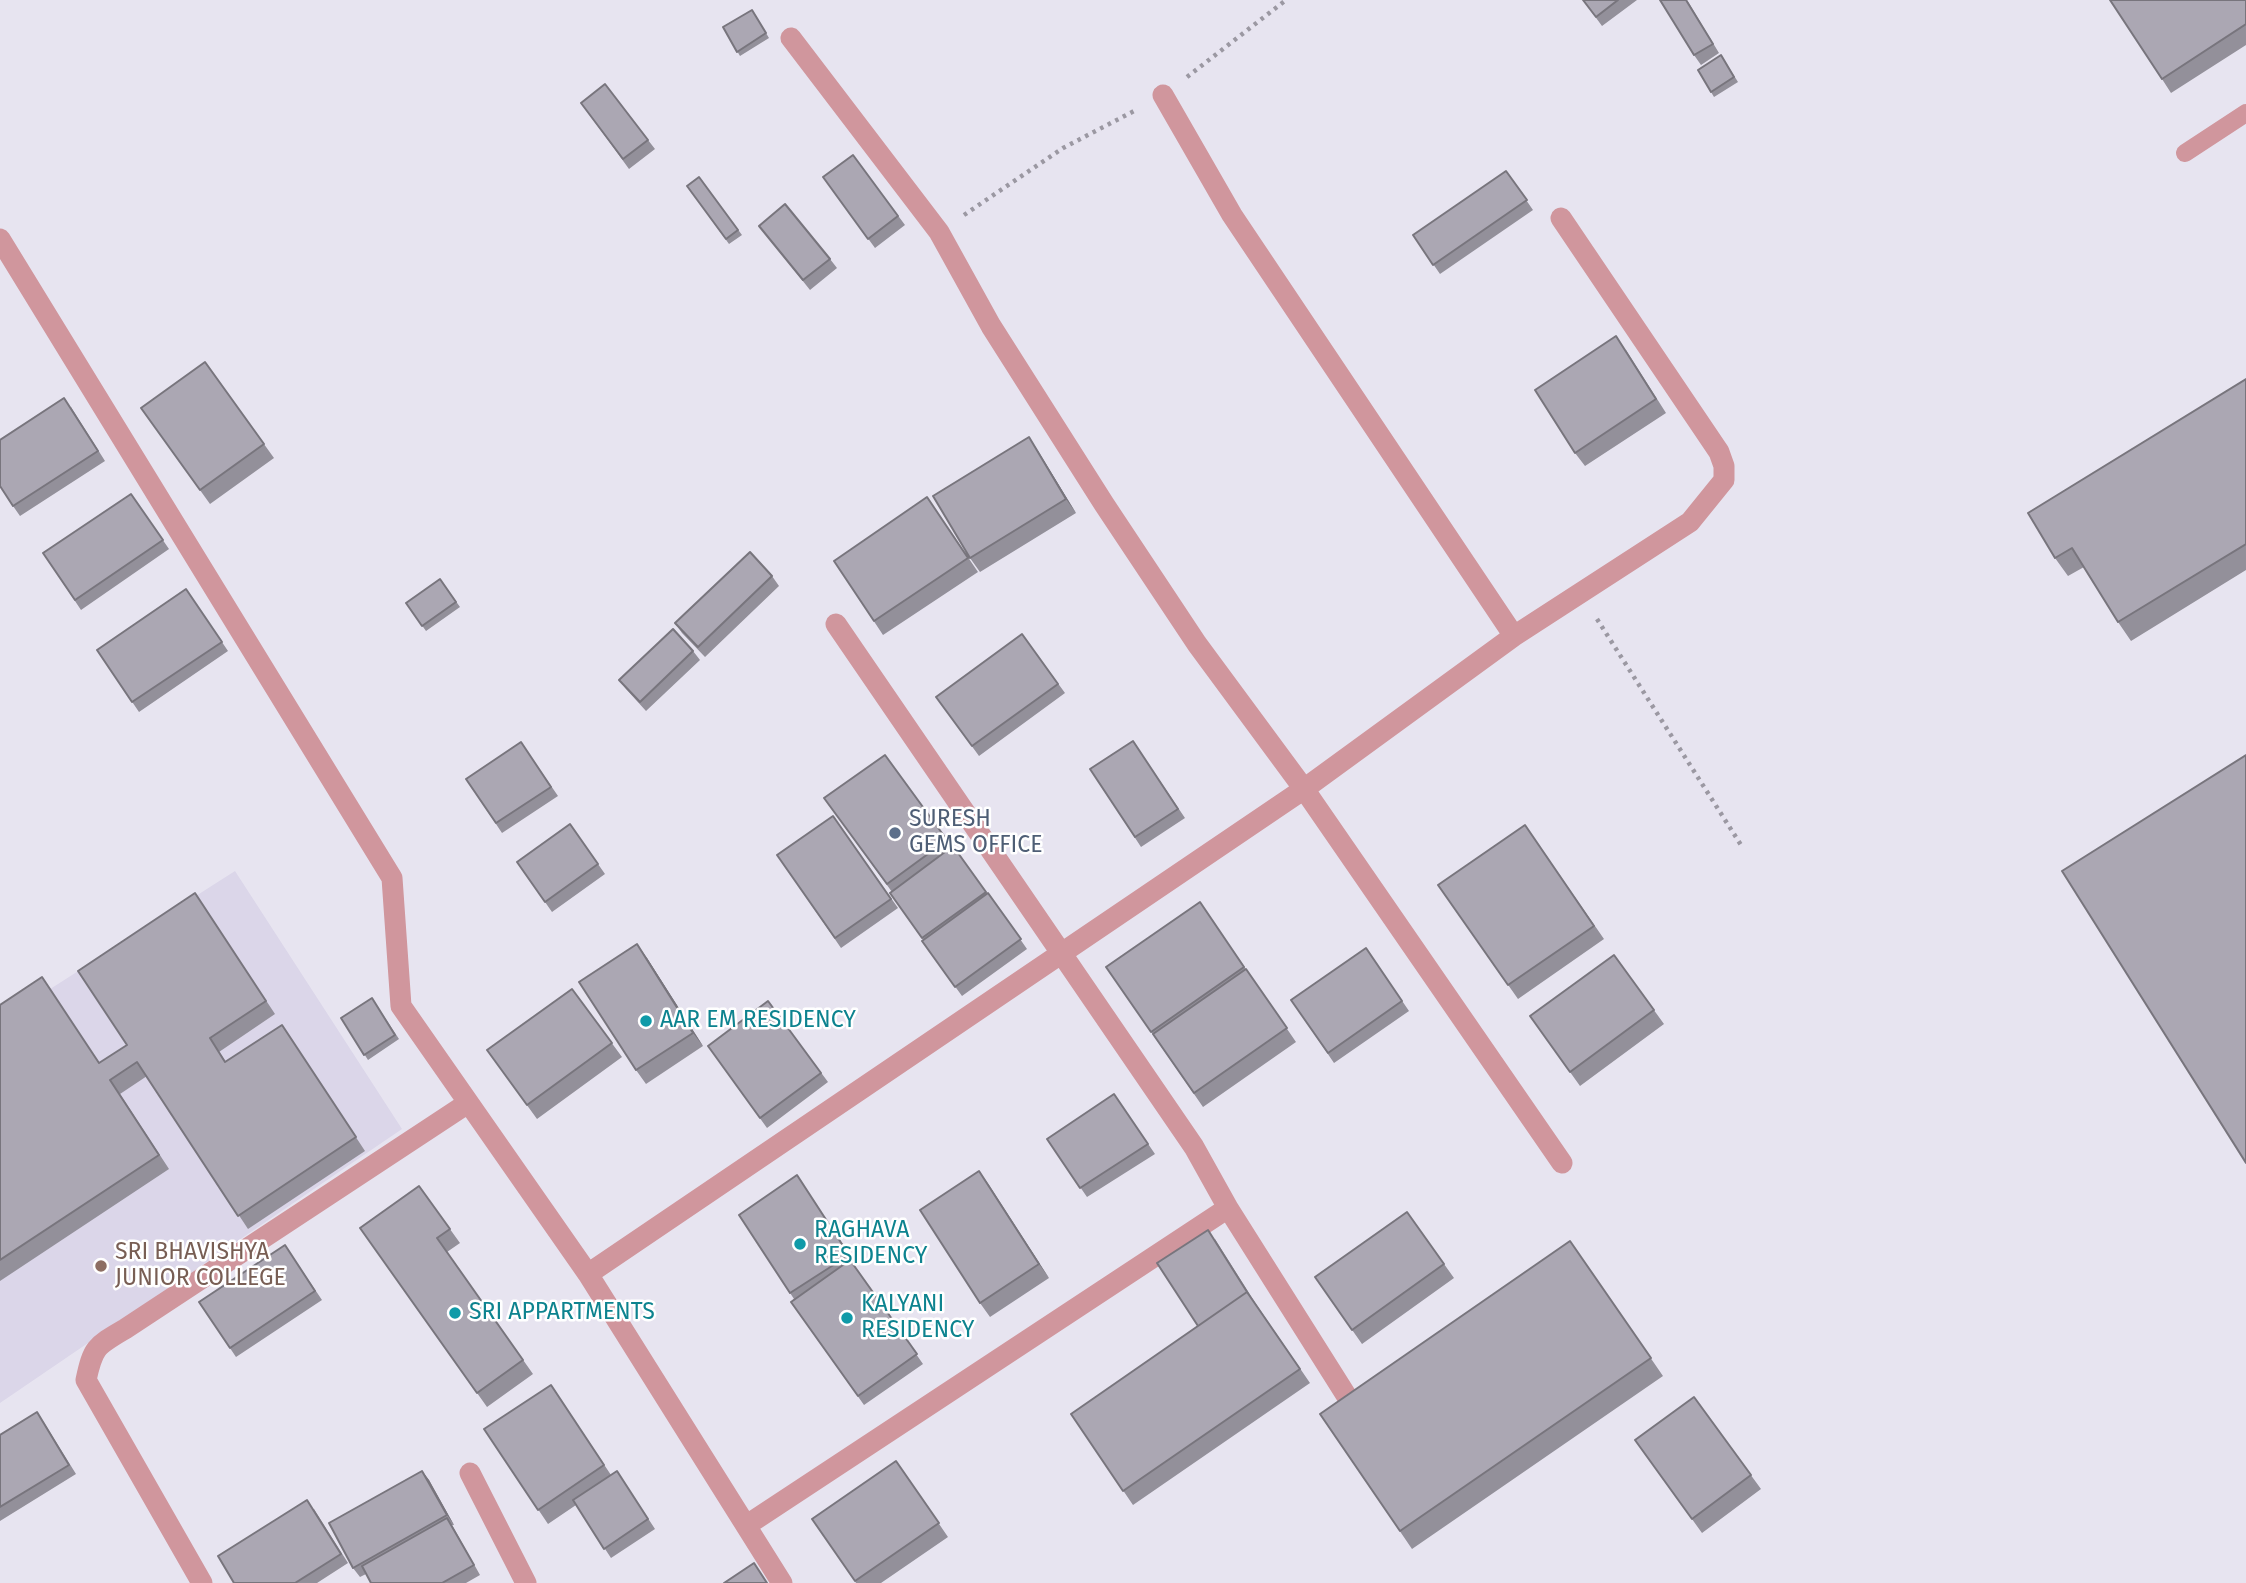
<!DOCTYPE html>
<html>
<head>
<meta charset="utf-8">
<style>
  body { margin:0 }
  canvas { display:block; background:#e7e4f0 }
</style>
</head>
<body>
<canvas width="2246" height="1583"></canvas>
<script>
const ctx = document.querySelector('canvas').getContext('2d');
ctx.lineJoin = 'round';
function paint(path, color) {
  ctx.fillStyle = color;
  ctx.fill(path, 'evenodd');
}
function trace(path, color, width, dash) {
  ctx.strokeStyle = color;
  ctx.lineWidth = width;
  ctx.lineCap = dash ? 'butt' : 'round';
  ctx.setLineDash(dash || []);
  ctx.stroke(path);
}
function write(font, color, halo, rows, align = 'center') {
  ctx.font = font + ' "Fira Sans",sans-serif';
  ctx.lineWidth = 5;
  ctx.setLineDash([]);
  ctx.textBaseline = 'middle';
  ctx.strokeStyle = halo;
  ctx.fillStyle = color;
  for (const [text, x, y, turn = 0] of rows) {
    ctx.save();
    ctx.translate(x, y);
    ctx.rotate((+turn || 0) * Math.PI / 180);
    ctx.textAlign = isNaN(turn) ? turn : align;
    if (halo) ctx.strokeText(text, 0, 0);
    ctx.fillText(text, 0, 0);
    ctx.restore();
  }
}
const built = new Path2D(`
  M235,871L402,1129L0,1403V1021Z`);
const path = new Path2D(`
  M1187,77L1286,0
  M964,215L1063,148L1136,110
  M1597,619L1741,845`);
const lane = new Path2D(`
  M2185,153L2246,113`);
const street = new Path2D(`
  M791,38L939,232L991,326L1104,504L1197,644L1304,789L1562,1163
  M1163,95L1232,215L1514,636
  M0,239L392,878L401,1006L588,1274
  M836,624L1194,1147L1228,1208L1351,1403
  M470,1473L526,1583
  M747,1525L1228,1208
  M202,1583L86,1380C93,1347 96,1346 125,1329L468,1103
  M782,1583L588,1274L1304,789L1514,636L1690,522L1724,480V466L1719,452L1561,218`);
const wall = new Path2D(`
  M1583,0H1637L1602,26Z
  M1687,0L1719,53L1701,65L1694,55Z
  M2246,0V45L2171,93L2162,79Z
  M752,10L769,38L740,56L723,27Z
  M1721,55L1738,82L1714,97L1698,70Z
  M581,103L648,140L655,149L629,169Z
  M853,155L905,225L875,248L823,177Z
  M1506,171L1533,210L1440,274L1413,235Z
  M699,177L742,235L729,244L687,186Z
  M759,226L830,259L837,268L810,290Z
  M1626,350L1666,413L1585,466L1575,453Z
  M205,362L274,458L210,504L141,408Z
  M2246,379V570L2131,641L2118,622L2084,567L2068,576L2055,558Z
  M71,407L105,461L20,516L13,506Z
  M1038,451L1076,513L980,572L970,558Z
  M131,494L169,549L81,610L43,553Z
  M927,497L978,572L883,635L834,561Z
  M772,576L779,586L705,657L682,633L675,623Z
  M440,579L460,607L426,631L406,603Z
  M186,589L228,651L139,712L97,650Z
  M1022,634L1065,693L979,756L936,697Z
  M693,651L700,660L646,711L626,689L619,680Z
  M1133,741L1185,818L1141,847L1090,769Z
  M521,742L558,796L502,833L466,779Z
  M824,798L947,840L987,894L988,893L1027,949L962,996L922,941L923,940L890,893L892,892Z
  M833,816L898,908L841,948L777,855Z
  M570,824L605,874L552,912L517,862Z
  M1525,825L1604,939L1518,999L1438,885Z
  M1200,902L1296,1042L1203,1107L1106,967Z
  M204,907L275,1014L219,1052L226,1062L282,1025L365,1151L248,1229L147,1076L120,1094L169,1169L0,1281V1005L100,1063L127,1045Z
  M1366,948L1409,1011L1334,1063L1291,1000Z
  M1614,955L1664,1024L1580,1086L1530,1016Z
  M647,958L703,1046L646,1084L636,1070Z
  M572,989L622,1057L537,1119L487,1050Z
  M372,998L399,1039L368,1060L341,1018Z
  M768,1001L828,1082L767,1128L708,1046Z
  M1114,1094L1155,1154L1087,1197L1047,1139Z
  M979,1171L1049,1278L990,1317L980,1303Z
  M797,1175L856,1264L854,1265L923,1364L864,1405L791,1302L794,1299L739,1215Z
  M419,1186L460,1243L447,1252L533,1374L487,1407L360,1228Z
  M1407,1212L1454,1278L1362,1344L1315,1277Z
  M1215,1239L1256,1304L1310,1383L1133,1505L1071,1414L1198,1326Z
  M1570,1241L1663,1376L1412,1549L1320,1414Z
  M285,1245L322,1300L236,1357L199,1302Z
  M551,1385L611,1475L617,1471L655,1529L611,1558L576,1505L548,1524L484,1429Z
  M1694,1397L1761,1489L1702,1533L1635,1440Z
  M43,1421L76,1474L0,1521V1435Z
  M896,1461L948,1537L881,1583H856L855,1581Z
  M422,1471L429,1480L454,1525H452L480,1575L466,1583H371L366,1574L360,1577L353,1568Z
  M314,1509L348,1563L317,1583H234Z`);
const shadedWall = new Path2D(`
  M1029,437L1038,451L1076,513L1066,499Z
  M637,944L647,958L703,1046L693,1033Z
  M979,1171L989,1185L1049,1278L1039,1264Z
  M422,1471L429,1480L454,1525L447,1515Z`);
const building = new Path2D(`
  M1583,0H1618L1596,17Z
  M1660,0H1686L1713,44L1694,55Z
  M2110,0H2246V24L2162,79Z
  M752,10L766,33L737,52L723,27Z
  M1721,55L1734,77L1711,92L1698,70Z
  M605,84L648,140L623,159L581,103Z
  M853,155L898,216L868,239L823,177Z
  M1506,171L1527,200L1433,265L1413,235Z
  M699,177L738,230L726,239L687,186Z
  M785,204L830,259L803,280L759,226Z
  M1616,336L1656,399L1575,453L1535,390Z
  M205,362L264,444L200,490L141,408Z
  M2246,379V544L2118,622L2072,548L2055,558L2028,513Z
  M64,398L98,451L13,506L0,486V440Z
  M1029,437L1066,499L970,558L933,496Z
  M131,494L163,540L75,600L43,553Z
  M927,497L968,558L874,621L834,561Z
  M750,552L772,576L698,647L675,623Z
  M440,579L456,602L422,626L406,603Z
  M186,589L222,642L132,702L97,650Z
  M673,629L693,651L640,702L619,680Z
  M1022,634L1058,684L972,746L936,697Z
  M1133,741L1178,809L1135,837L1090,769Z
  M521,742L551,787L496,823L466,779Z
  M885,755L947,840L887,884L824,798Z
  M2246,755V1163L2062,871Z
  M833,816L891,899L835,938L777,855Z
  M570,824L598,864L545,902L517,862Z
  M1525,825L1594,926L1508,985L1438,885Z
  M953,846L986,892L922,938L890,893Z
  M195,893L266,1001L210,1038L225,1062L282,1025L356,1137L238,1216L137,1062L110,1080L159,1155L0,1260V1005L42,977L99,1063L127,1045L78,971Z
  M988,893L1021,939L955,987L922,941Z
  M1200,902L1244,967L1151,1032L1106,967Z
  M637,944L693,1033L636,1070L579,982Z
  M1366,948L1402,1001L1328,1053L1291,1000Z
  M1614,955L1654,1010L1570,1072L1530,1016Z
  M1246,969L1287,1028L1194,1093L1153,1034Z
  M572,989L612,1043L527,1105L487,1050Z
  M372,998L395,1035L364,1055L341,1018Z
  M768,1001L821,1073L760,1118L708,1046Z
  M1114,1094L1148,1144L1080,1188L1047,1139Z
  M979,1171L1039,1264L980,1303L920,1210Z
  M797,1175L849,1255L790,1293L739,1215Z
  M419,1186L450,1229L437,1238L523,1360L477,1393L360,1228Z
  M1407,1212L1444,1264L1352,1330L1315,1277Z
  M1208,1230L1249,1295L1247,1292L1198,1326L1157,1263Z
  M1570,1241L1651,1358L1400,1531L1320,1414Z
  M285,1245L315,1291L230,1348L199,1302Z
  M850,1260L917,1354L858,1396L791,1302Z
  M1247,1292L1300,1369L1123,1491L1071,1414Z
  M551,1385L604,1465L538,1510L484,1429Z
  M1694,1397L1751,1475L1692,1519L1635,1440Z
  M37,1412L69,1465L0,1507V1435Z
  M896,1461L939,1523L855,1581L812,1519Z
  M422,1471L447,1515L353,1568L329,1523Z
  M617,1471L648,1519L604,1549L573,1500Z
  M307,1500L341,1554L295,1583H234L218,1556Z
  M447,1518L474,1565L442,1583H371L362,1566Z
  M754,1563L767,1583H724Z`);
const markers = [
  [895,833,7,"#5c6f8a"],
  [646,1021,7,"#0f9aa8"],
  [800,1244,7,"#0f9aa8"],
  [101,1266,7,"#8d6e63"],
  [455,1313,7,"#0f9aa8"],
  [847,1318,7,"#0f9aa8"]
];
const serviceNames = [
  ["SURESH",909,820],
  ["GEMS OFFICE",909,846]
];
const cultureNames = [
  ["AAR EM RESIDENCY",660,1021],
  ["RAGHAVA",814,1231],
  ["RESIDENCY",814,1257],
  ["KALYANI",861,1305],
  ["RESIDENCY",861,1331],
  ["SRI APPARTMENTS",469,1313]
];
const educationNames = [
  ["SRI BHAVISHYA",115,1253],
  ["JUNIOR COLLEGE",115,1279]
];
paint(built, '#dbd6e9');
trace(path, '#9b98a2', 4.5, [3.5, 5]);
trace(lane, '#d0969d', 18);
trace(street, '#d0969d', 21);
paint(wall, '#93909a');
paint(shadedWall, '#78757d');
paint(building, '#aba7b3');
trace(building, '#78757d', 2);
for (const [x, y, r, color] of markers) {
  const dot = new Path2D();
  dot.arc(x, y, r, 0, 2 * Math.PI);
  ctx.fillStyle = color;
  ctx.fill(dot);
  trace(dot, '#fff', 2.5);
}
write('23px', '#4e5e75', '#fff', serviceNames, 'left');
write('23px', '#0d838f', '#fff', cultureNames, 'left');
write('23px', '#785e54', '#fff', educationNames, 'left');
</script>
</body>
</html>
